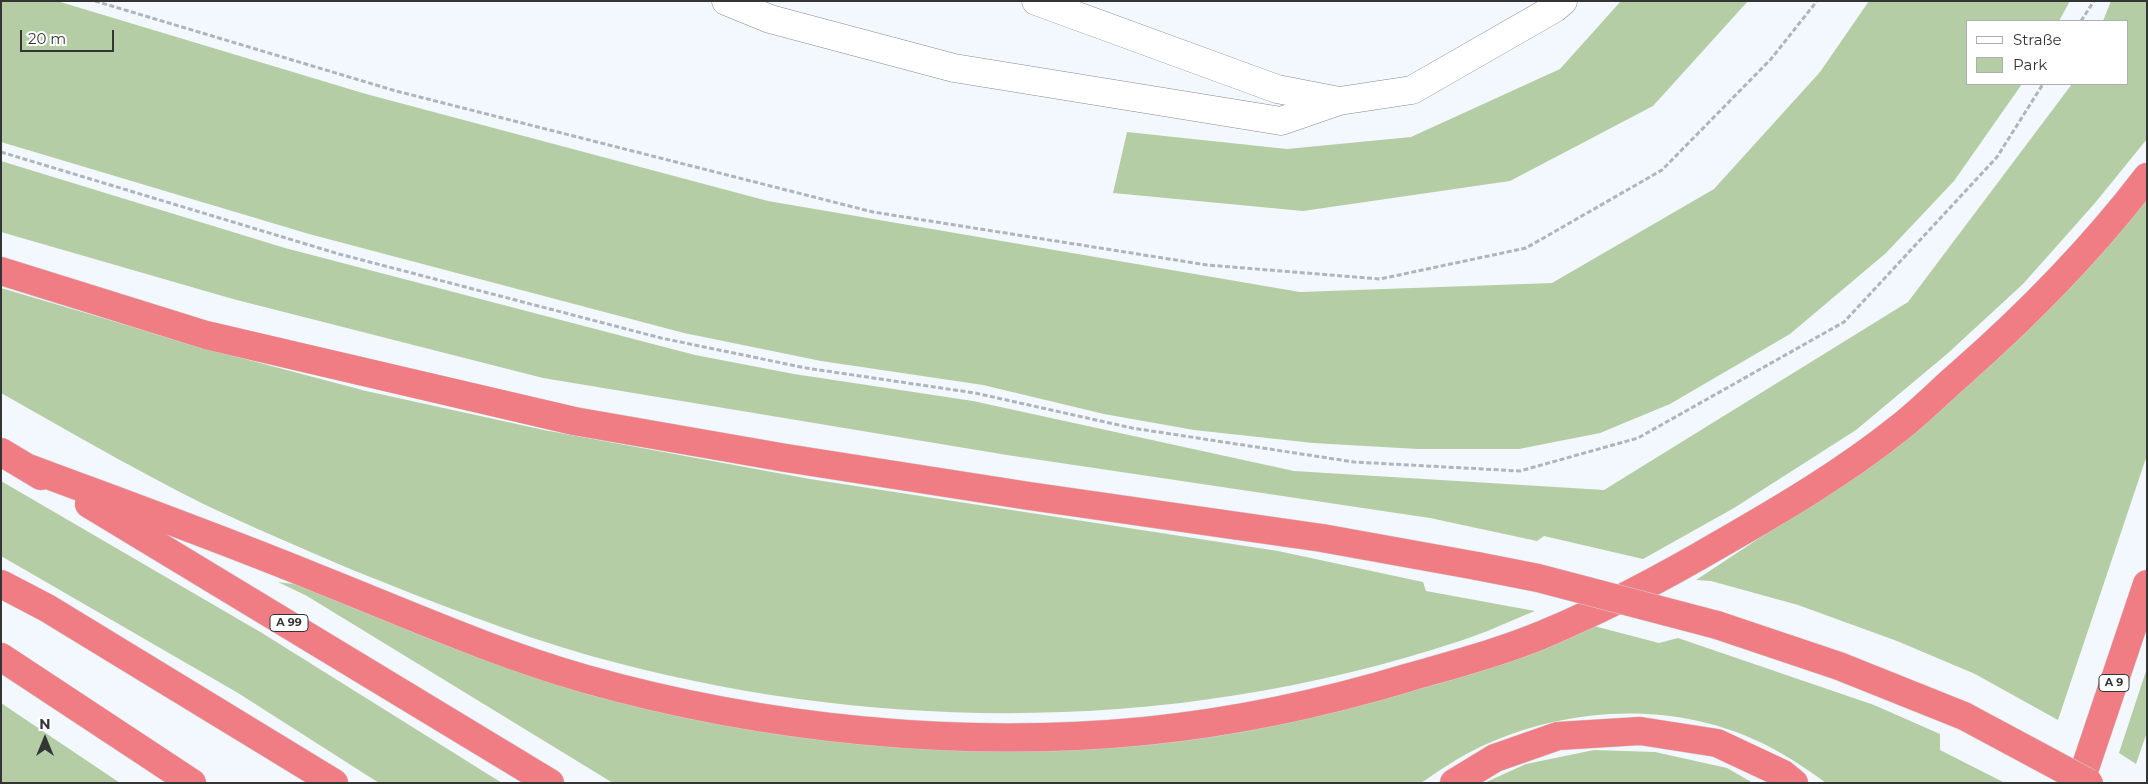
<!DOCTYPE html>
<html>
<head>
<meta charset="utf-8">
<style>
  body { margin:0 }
  #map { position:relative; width:2148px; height:784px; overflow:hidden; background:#f2f8fd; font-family:Montserrat,sans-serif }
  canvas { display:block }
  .frame { position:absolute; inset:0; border:2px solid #323436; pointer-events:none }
  .legend { position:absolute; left:1966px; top:20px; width:162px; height:65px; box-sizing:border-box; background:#fff; border:1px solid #adaeaf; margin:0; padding:6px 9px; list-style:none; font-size:15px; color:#323436 }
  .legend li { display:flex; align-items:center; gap:10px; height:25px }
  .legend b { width:25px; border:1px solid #adaeaf }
  .north { position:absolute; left:20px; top:714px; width:50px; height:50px; -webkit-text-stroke:4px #fff; paint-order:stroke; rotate:0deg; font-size:14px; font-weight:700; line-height:20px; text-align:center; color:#323436 }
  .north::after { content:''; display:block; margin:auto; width:18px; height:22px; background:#323436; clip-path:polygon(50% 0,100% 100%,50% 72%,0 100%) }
  .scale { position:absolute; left:20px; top:30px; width:94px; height:22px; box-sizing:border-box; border:2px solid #323436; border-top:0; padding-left:6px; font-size:15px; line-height:18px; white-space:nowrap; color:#323436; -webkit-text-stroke:4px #fff; paint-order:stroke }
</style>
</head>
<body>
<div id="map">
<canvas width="2148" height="784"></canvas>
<div class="frame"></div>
<ul class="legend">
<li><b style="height:6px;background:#fff"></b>Straße</li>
<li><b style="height:14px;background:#b5cda4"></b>Park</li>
</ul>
<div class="north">N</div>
<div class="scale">20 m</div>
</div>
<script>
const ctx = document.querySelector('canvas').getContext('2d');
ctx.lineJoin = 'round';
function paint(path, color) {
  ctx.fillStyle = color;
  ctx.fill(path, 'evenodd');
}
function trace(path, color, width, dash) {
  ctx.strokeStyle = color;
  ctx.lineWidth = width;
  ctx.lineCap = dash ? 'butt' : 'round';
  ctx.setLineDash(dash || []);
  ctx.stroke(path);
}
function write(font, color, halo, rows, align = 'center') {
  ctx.font = font + ' Montserrat,sans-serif';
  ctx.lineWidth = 5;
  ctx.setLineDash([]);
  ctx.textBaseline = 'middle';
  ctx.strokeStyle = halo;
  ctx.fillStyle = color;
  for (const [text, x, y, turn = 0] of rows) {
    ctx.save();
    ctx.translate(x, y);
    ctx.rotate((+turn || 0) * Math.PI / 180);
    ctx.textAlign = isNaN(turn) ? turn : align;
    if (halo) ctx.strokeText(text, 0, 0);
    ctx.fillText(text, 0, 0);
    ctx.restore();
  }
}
const green = new Path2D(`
  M1,1H57L366,94L768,201L1300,292L1552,283L1714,189L1820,72L1869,1H2070L2059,21H1967V84H2022L1954,181L1886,253L1790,334L1670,404L1600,433L1519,449H1418L1313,443L1194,430L1104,414L983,385L821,361L684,333L309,234L1,142Z
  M1621,1H1748L1653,106L1510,181L1303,211L1113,193L1127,132L1287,149L1411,137L1560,69Z
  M2111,1H2147V139L2095,203L2023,284L1947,354L1856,430L1734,508L1643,559L1544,536L1537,541L1430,518L1007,455L543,378L233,299L1,232V161L285,248L695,355L794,374L973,401L1294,471L1604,490L1908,302L2072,84H2127V21H2103Z
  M2147,197V455L2058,720L1975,674L1897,641L1798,605L1711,581L1696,580L1891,451Z
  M1,288L211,350L366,391L544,430L810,479L1278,551L1423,582L1426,591L1535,611C1510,621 1485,633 1460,641C1179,734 875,735 591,656C511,633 433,602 355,571C290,543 219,514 157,480C104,452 53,422 1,393Z
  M1,481L262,633L502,783H379L238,693L1,556Z
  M278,582L308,586L535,675L1016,747H1111L1182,738L1594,626L1659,643L1678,638L1874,705L1940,734V750L2005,783H1826C1806,768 1784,754 1762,743C1674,700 1566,706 1480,747C1459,757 1440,770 1421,783H613L307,596Z
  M2147,668V732L2136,764L2119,753Z
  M1,703L120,783H1Z
  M1594,750L1655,752L1727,768L1753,783H1484L1526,764Z`);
const path = new Path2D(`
  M95,1L396,91L873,212L1207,265L1380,279L1526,248L1662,170L1771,59L1817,1
  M2081,21L2094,1
  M1,152L339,254L661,338L806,368L975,393L1132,428L1354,462L1520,471L1638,438L1844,322L1997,157L2043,84`);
const minor = new Path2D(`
  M726,1L770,19L954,68L1281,121L1339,101
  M1036,1L1277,89L1339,101L1412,90L1555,8L1563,1`);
const highway = new Path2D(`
  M1,271L206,335L574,421L786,458L1029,496L1322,538L1477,566
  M1,452L41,476
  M26,467C125,504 225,540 322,580C410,615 495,653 586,679C763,729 962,749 1145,731C1235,722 1324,703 1410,677C1455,664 1501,652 1544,634C1606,608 1664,577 1722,543C1783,508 1844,472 1899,428C1921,411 1940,391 1961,373C2028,314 2092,249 2147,177
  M89,504L550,783
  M1,584L47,608L334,783
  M1717,625L1839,666L1964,716
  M1,657L192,783
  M1454,783L1495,758L1558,736L1640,731L1717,743L1783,774L1794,783
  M2080,783L2147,584`);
const highwayBridge = new Path2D(`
  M1477,566L1538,578L1717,625
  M1964,716L2089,783`);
const shields = [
  [289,623,38],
  [2114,683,30]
];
const shieldNames = [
  ["A 99",289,623],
  ["A 9",2114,683]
];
paint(green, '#b5cda4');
trace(minor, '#868b90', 29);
trace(highway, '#d2d2d3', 29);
trace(path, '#b0b5b9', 3, [5, 2.5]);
trace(minor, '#fff', 28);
trace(highway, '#f17d84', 28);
trace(highwayBridge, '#d2d2d3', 29, []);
trace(highwayBridge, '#f17d84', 28);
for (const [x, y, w] of shields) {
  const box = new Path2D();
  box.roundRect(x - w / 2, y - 8.5, w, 17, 4);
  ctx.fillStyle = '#fff';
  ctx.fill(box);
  trace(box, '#323436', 1);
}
write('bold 11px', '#323436', null, shieldNames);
</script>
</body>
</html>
